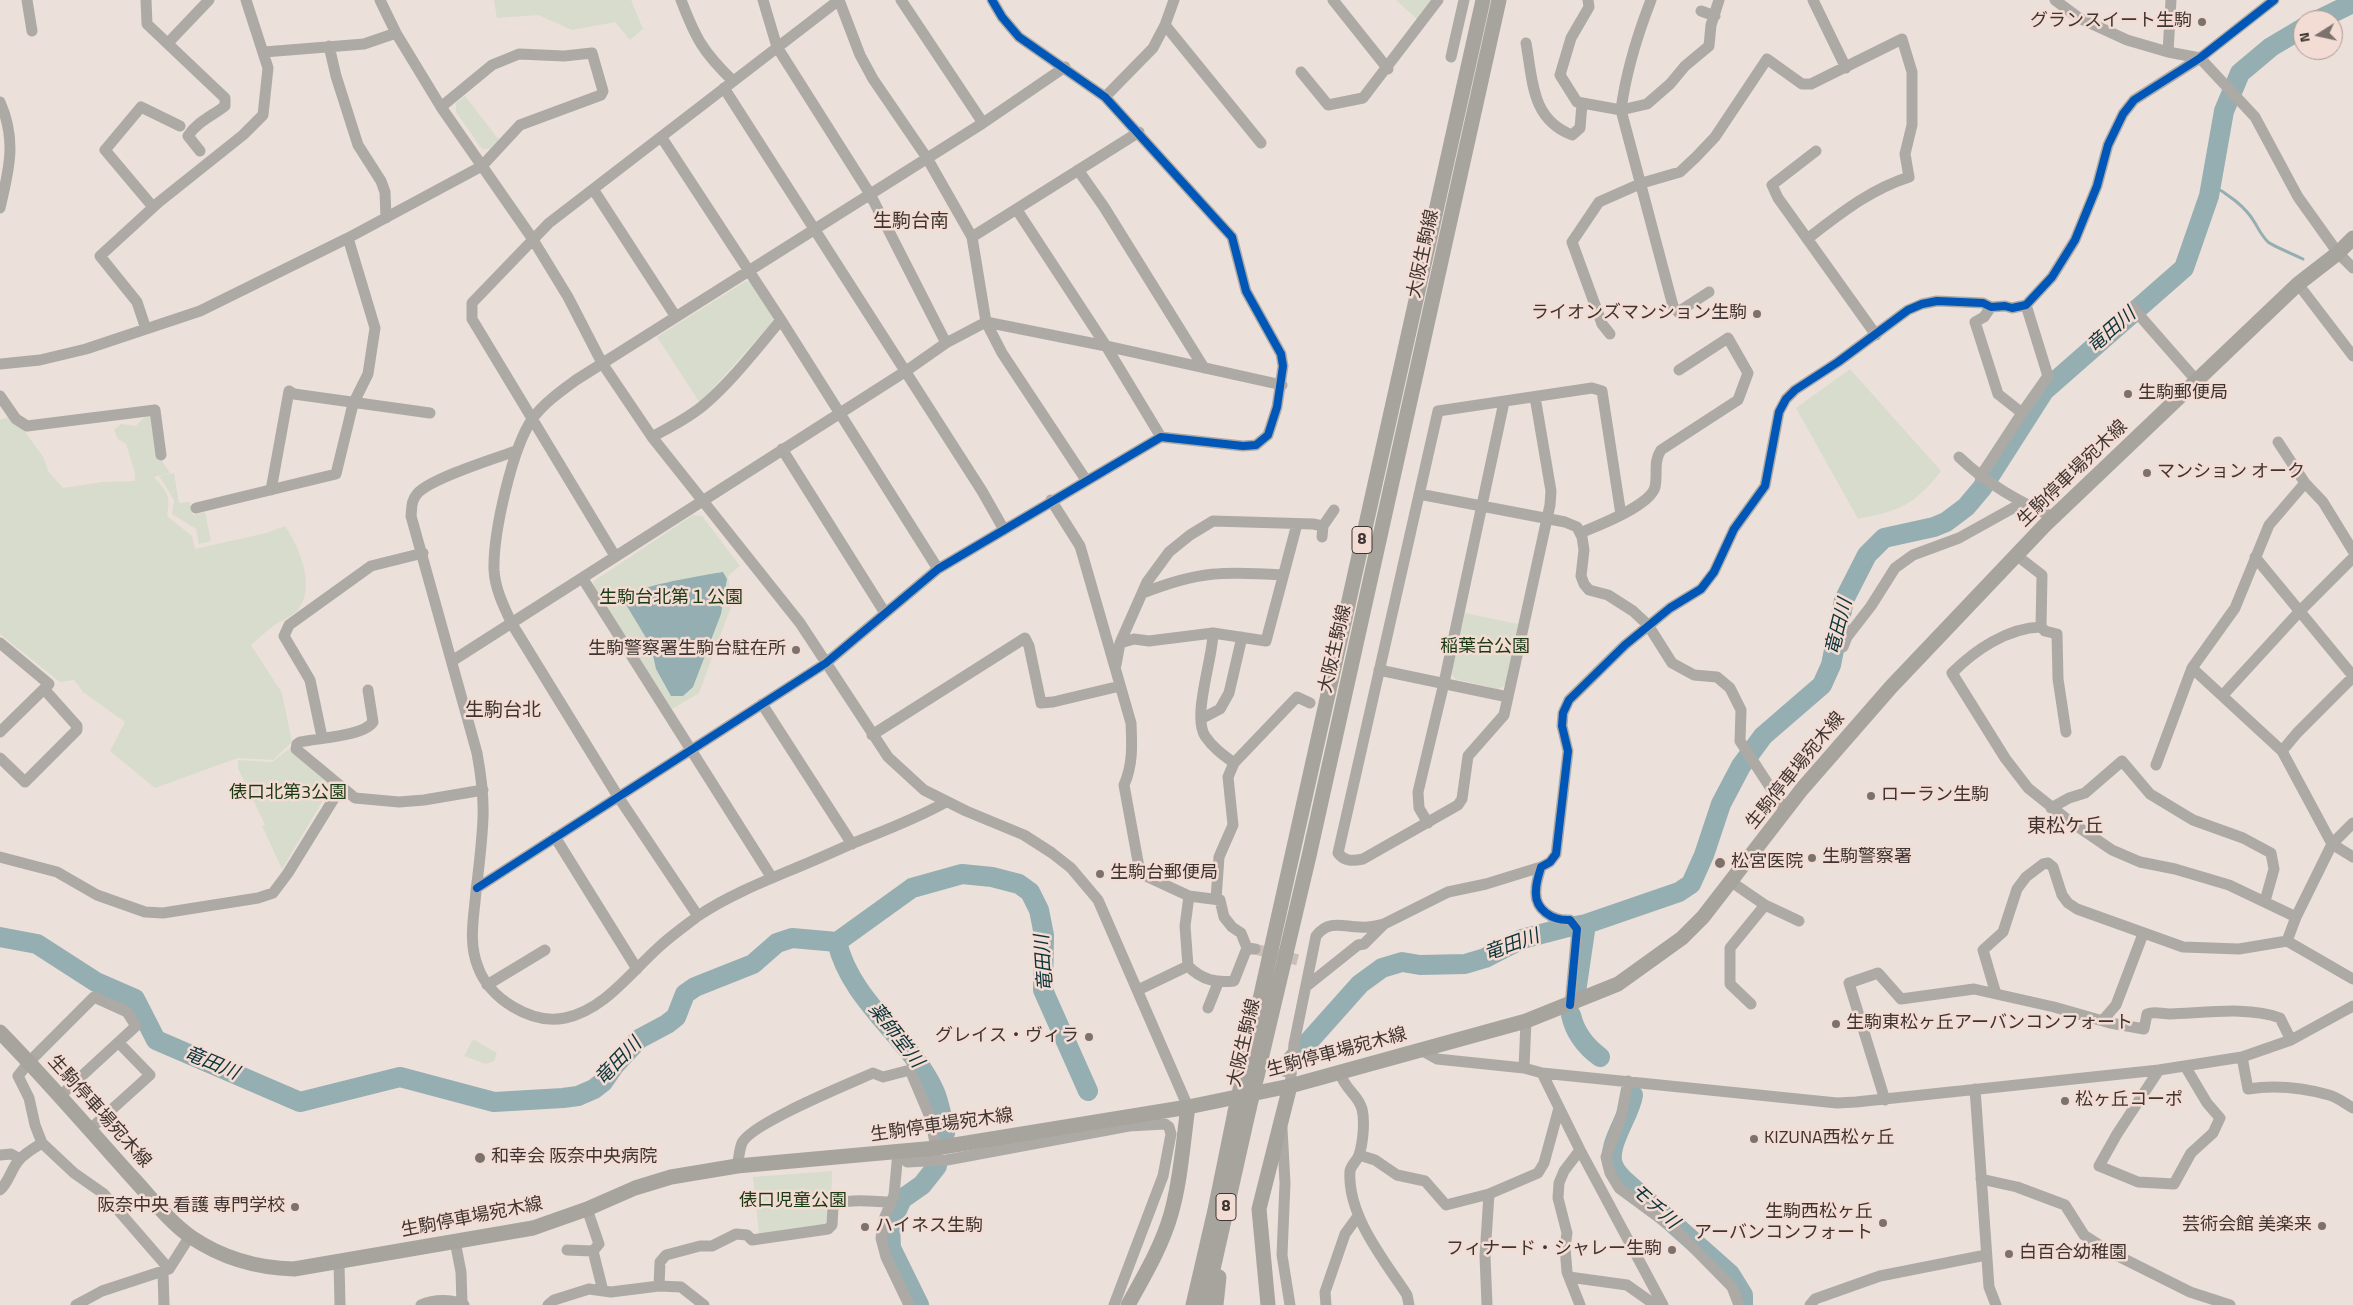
<!DOCTYPE html>
<html>
<head>
<meta charset="utf-8">
<style>
  body { margin:0 }
  #map { position:relative; width:2353px; height:1305px; overflow:hidden; background:#ece0da; font-family:"Titillium Web",sans-serif }
  canvas { display:block }
  .north { position:absolute; left:2293px; top:10px; width:50px; height:50px; box-sizing:border-box; background:#f3dcd3; border:1px solid #ab9993; border-radius:50%; rotate:260deg; font-size:14px; font-weight:700; line-height:20px; text-align:center; color:#3e3532 }
  .north::after { content:''; display:block; margin:auto; width:18px; height:22px; background:#7b716d; clip-path:polygon(50% 0,100% 100%,50% 72%,0 100%) }
</style>
</head>
<body>
<div id="map">
<canvas width="2353" height="1305"></canvas>
<div class="north">N</div>
</div>
<script>
const ctx = document.querySelector('canvas').getContext('2d');
ctx.lineJoin = 'round';
function paint(path, color) {
  ctx.fillStyle = color;
  ctx.fill(path, 'evenodd');
}
function trace(path, color, width, dash) {
  ctx.strokeStyle = color;
  ctx.lineWidth = width;
  ctx.lineCap = dash ? 'butt' : 'round';
  ctx.setLineDash(dash || []);
  ctx.stroke(path);
}
function write(font, color, halo, rows, align = 'center') {
  ctx.font = font + ' "Titillium Web","Noto Sans JP",sans-serif';
  ctx.lineWidth = 5;
  ctx.setLineDash([]);
  ctx.textBaseline = 'middle';
  ctx.strokeStyle = halo;
  ctx.fillStyle = color;
  for (const [text, x, y, turn = 0] of rows) {
    ctx.save();
    ctx.translate(x, y);
    ctx.rotate((+turn || 0) * Math.PI / 180);
    ctx.textAlign = isNaN(turn) ? turn : align;
    if (halo) ctx.strokeText(text, 0, 0);
    ctx.fillText(text, 0, 0);
    ctx.restore();
  }
}
const green = new Path2D(`
  M494,0H631L643,29L630,40L615,22L572,30L538,15L497,18Z
  M1396,0H1432L1418,20Z
  M465,96L499,140L491,149H482L456,112V103Z
  M746,281L751,282L773,317V321L700,403L657,337Z
  M1850,369L1941,471C1913,506 1901,510 1858,519L1796,408Z
  M152,416L158,455L170,473L154,477C167,490 171,498 167,516L192,536L195,549L266,533L285,526C299,547 315,583 300,607C295,616 279,621 272,627C264,633 258,639 251,645L282,693L292,742L273,760L238,758L155,788L110,751L125,722L83,692L74,680L60,682L0,634V420L8,417L25,432L44,458L48,471L63,488L102,482L135,481V473L126,444L118,439L114,430L121,424L136,426L143,418Z
  M174,473L179,503L190,502L193,515L205,512L211,541L199,544L196,529L172,514L174,500L159,476Z
  M693,515L702,516L740,566L728,576L732,604L699,693L672,709L593,586L594,581Z
  M1465,613L1518,624L1506,685L1498,689L1455,679L1451,672Z
  M289,749L332,785L282,869L262,826L265,825L238,768V760L272,762Z
  M473,1039L497,1053L494,1061L486,1064L464,1056Z
  M832,1171L831,1223L759,1234L753,1177Z`);
const water = new Path2D(`
  M723,572L727,579L721,614L693,687L683,696H671L656,669L651,646L622,598C632,587 704,575 723,572Z`);
const stream = new Path2D(`
  M2211,185C2227,193 2246,207 2255,223C2259,230 2262,236 2268,242C2273,246 2295,255 2303,259`);
const river = new Path2D(`
  M2318,20L2353,3
  M0,937L37,944L96,982L135,999L156,1040L300,1102L400,1077L494,1102L563,1098L578,1096L594,1089L603,1082L614,1066L639,1039L667,1024L676,1017L685,994L695,987L753,964L777,943L792,938L837,942L912,888L962,874L992,877L1019,884L1030,892L1039,910L1044,935L1043,990L1088,1091
  M837,942C851,1001 907,1035 933,1088C940,1101 942,1119 945,1133
  M1576,992L1586,924
  M1571,1015C1575,1033 1585,1046 1600,1057
  M1286,1067L1360,984L1382,968L1402,962L1420,965L1465,964L1485,958L1522,939L1564,928L1586,924L1679,892L1691,884L1704,855L1721,804L1741,766L1763,736L1822,685L1831,665L1844,600L1867,555L1884,538L1934,527L1946,522L1966,507L1982,488L2044,391L2184,268L2209,196L2224,111L2240,73L2271,47L2303,28
  M1633,1095C1630,1116 1604,1148 1614,1167C1616,1172 1620,1176 1624,1180L1730,1274L1743,1295V1305
  M919,1305L891,1248L890,1226L902,1199L922,1185L937,1166`);
const minorTunnel = new Path2D(`
  M1255,949L1298,960`);
const minor = new Path2D(`
  M27,0L32,31
  M146,0L147,24L225,98V106C212,116 197,122 188,136L200,151
  M380,0L396,33L441,107L532,238L568,297L602,363L652,437L800,623L888,757L924,790L966,811L1024,835L1052,853L1071,868L1098,900L1188,1107
  M681,0C696,39 703,52 733,81
  M763,0L777,47L870,194L946,343
  M839,0L860,55L873,79L927,158L972,237L986,322L1002,353L1086,480
  M901,0L983,123
  M1333,0L1388,69
  M1588,0L1589,7L1571,38L1560,75L1577,102L1621,110L1647,104L1670,84L1685,66L1709,46L1711,25L1719,0
  M1651,0C1637,36 1626,71 1621,110L1673,306L1678,312L1709,292
  M1813,0L1846,68
  M2055,0L2079,18L2127,40L2168,52L2200,58L2255,117L2298,197L2338,253L2353,268
  M1701,11L1715,16
  M1165,25L1261,143
  M168,43L209,0
  M1526,43C1533,81 1531,119 1572,135L1580,128L1582,104
  M329,46L336,76L358,145L381,181L385,192L386,218
  M264,52L364,44L396,33
  M2168,52L2171,0
  M1451,57L1464,0
  M1301,72L1328,105L1363,98L1438,0
  M724,88L982,491L1003,528
  M1105,97L1153,48L1165,25L1174,0
  M0,102C17,140 9,170 0,208
  M662,138L781,320L938,569
  M1816,151L1772,185L1778,198L1876,335
  M1078,170L1104,207L1204,368
  M593,189L676,317
  M153,207L105,150L141,107L180,126
  M1017,210L1106,346L1161,437
  M972,237L1139,132
  M2298,284L2353,356
  M2132,307L2196,380
  M146,329L137,302L100,256L159,202L243,135L263,115L268,68L246,0
  M1610,334L1602,324L1572,242L1599,202L1642,183L1680,172L1696,157L1715,137L1767,59L1802,84H1811L1902,39L1912,72V125L1905,154L1909,177C1869,190 1840,214 1807,239
  M0,364L40,360L86,349L200,311L348,238L482,166L520,125L601,95L603,91L592,53L564,56L519,54L492,65L441,107
  M0,396L16,419L27,426L155,410L161,455
  M1535,397L1551,491L1550,505L1504,715L1468,756L1462,799L1458,805L1363,859C1353,861 1345,862 1338,853L1438,411L1592,388L1602,391L1621,515
  M2022,413L2048,376L2026,305
  M652,437C670,427 689,418 705,404C733,380 757,348 781,320
  M2278,442L2305,483L2323,502L2353,551
  M782,449L885,613
  M516,451C496,458 429,479 417,494C411,501 412,507 411,516L477,753C481,775 484,796 483,818C482,842 479,867 476,891C474,917 468,942 478,967C489,998 531,1025 565,1018C604,1010 630,973 659,947C671,936 685,926 698,916C726,897 760,883 791,870C811,862 831,853 851,844C883,831 916,819 946,802
  M1959,457C1987,484 2018,501 2053,517
  M1980,477L2022,413L1998,394L1975,322L1984,317L1991,307
  M2305,483L2269,525L2235,608L2192,668L2282,751L2332,844L2353,857
  M271,490L289,391L294,394L430,413
  M1419,494L1565,522L1577,527L1582,537L1584,550L1581,576L1584,584L1589,590L1608,595L1633,611L1648,625L1672,663L1694,675L1717,677L1730,688L1741,710L1740,741L1785,810
  M1051,500L1080,546L1131,723C1132,745 1133,765 1124,785L1139,867L1148,877L1189,896L1220,900L1224,917L1232,927L1241,933L1247,948
  M196,508L336,474L353,404L368,374L375,328L348,238
  M1580,533C1597,526 1650,506 1655,487C1658,473 1653,462 1661,450L1738,400L1748,373L1728,338L1679,370
  M1322,537L1323,526L1334,510
  M2016,555L2042,575L2041,627C2007,628 1975,650 1952,673L2005,758L2028,788L2068,820L2112,850L2140,862L2175,869L2229,885L2296,917
  M615,556L472,319V303L549,223L839,0
  M2255,557L2353,676
  M583,579L772,878
  M1143,593C1198,571 1225,571 1283,575
  M2041,627L2045,631L2057,634L2058,679L2066,732
  M1213,633C1213,658 1192,716 1205,736C1213,748 1223,755 1234,763
  M0,643L49,684L0,732
  M1120,643L1134,639L1149,641L1213,633L1266,641L1297,524
  M1843,647L1847,637L1871,606L1895,568L1913,555L1959,538L2022,503
  M452,661L906,371L946,343L986,322L1106,346L1282,385
  M1116,665L1120,643L1147,582L1169,552L1190,535L1213,521L1313,524L1323,526
  M1379,670L1508,697
  M368,690L373,722C364,736 318,738 300,742L297,744L296,749L355,798L399,802L424,800L483,790
  M2223,695L2299,612L2353,558
  M762,704L852,844
  M1201,719L1220,709L1229,693L1242,637
  M872,735L1025,638L1029,646L1041,703L1053,702L1120,686
  M322,737L310,680L284,636L289,625L371,566L423,553
  M2282,751L2297,733L2353,677
  M0,758L25,782L77,730V726L44,689
  M2156,765L2192,668
  M2051,808L2069,798L2085,793L2122,761L2150,794L2193,820L2243,838L2271,853L2274,869L2265,901
  M1428,823L1419,808L1418,792L1444,683L1504,402
  M555,837L637,969
  M0,857L57,872L97,895L145,912L163,913L258,898L273,893L288,873L341,787
  M1730,881L1765,905L1799,921
  M477,888L826,663L938,569L1161,437L1243,446L1256,445L1268,435L1277,407L1283,366L1281,354L1246,291L1232,237L1105,97L1019,37L1002,17L992,0
  M1216,899L1219,857L1233,825L1228,777L1234,763L1297,697L1310,703
  M698,916L619,798L512,624C504,607 495,589 494,570C493,534 512,447 533,418C544,403 561,391 576,380L983,123L1065,67
  M2287,941L2296,917L2332,844L2353,823
  M1188,966C1202,980 1216,983 1234,981L1247,948L1255,949
  M487,985L545,950
  M1308,985L1358,945L1364,944L1384,924L1448,892L1486,884L1541,867
  M1138,990L1188,966L1185,926L1189,896
  M1996,994L1983,950L2003,932L2017,889L2026,877L2043,864L2048,863L2053,867L2062,895L2068,903L2077,909L2183,947L2239,949L2287,941L2353,979
  M1751,1004L1730,984V948L1765,905
  M1570,1005L1577,929L1570,920C1553,921 1534,910 1536,890C1536,882 1539,874 1541,867L1550,862L1556,854L1568,751L1562,726L1563,713L1569,700L1625,645L1670,608L1701,589L1714,572L1734,529L1765,486L1779,412L1786,399L1795,390L1838,362L1908,310L1922,304L1937,301L1983,303L1991,307L2005,306L2012,308L2026,305L2052,277L2075,240L2097,186L2108,145L2123,114L2134,100L2200,58L2274,0
  M1208,1008L1218,983
  M2103,1020L2116,1005L2143,934
  M1421,1050L1437,1059L1524,1068L1542,1073L1837,1103L1856,1102L2159,1070L2242,1057L2291,1040L2353,1006
  M2242,1057L2248,1089C2274,1085 2304,1088 2329,1095C2337,1097 2346,1104 2353,1108
  M1524,1068L1526,1021
  M2159,1070L2117,1134L2099,1166L2138,1182L2174,1184L2191,1153L2213,1133L2220,1118L2207,1103L2185,1066
  M1340,1073C1345,1090 1358,1094 1362,1109C1365,1121 1363,1143 1359,1155C1357,1161 1351,1165 1350,1171C1347,1215 1384,1260 1407,1295L1409,1305
  M1542,1073L1580,1150L1663,1305
  M1628,1081L1621,1117L1606,1157L1610,1173L1619,1188L1676,1230L1732,1287L1739,1305
  M1290,1086L1294,1044L1316,936C1329,919 1344,927 1360,927C1369,928 1376,926 1384,924
  M1975,1089L1989,1287L1996,1305
  M60,1096L136,1026L127,1012L94,997L29,1062L18,1076L29,1098L35,1125L42,1143L74,1173L104,1194L169,1269
  M1885,1100L1849,983L1878,973L1901,999L1974,989L2054,1007L2110,1023L2144,1029L2147,1014C2154,1011 2162,1014 2170,1014C2203,1013 2250,1006 2280,1018L2291,1040
  M1282,1128L1285,1183L1282,1255L1290,1305
  M89,1130L150,1075L119,1043
  M1580,1150L1564,1171L1559,1183L1558,1198L1567,1233L1565,1247L1567,1272L1580,1305
  M898,1152L894,1195L884,1219L881,1238L886,1257L909,1305
  M0,1155L11,1154L20,1159
  M1359,1155L1375,1160L1397,1175L1425,1181L1446,1205L1489,1194
  M907,1162L947,1160L1129,1126L1165,1124L1169,1127L1171,1134L1163,1176L1114,1305
  M737,1166C739,1159 739,1150 742,1143C751,1123 849,1084 873,1073L883,1077L910,1070L930,1117L936,1148
  M1981,1179L2017,1187L2065,1205L2084,1235L2110,1252L2190,1292L2230,1305
  M0,1190C9,1182 11,1169 19,1160C25,1153 34,1148 42,1143
  M587,1209L599,1244L593,1251L603,1291
  M455,1241L461,1272L462,1304
  M567,1250L593,1251
  M339,1262L340,1305
  M163,1273L164,1305
  M1569,1277L1627,1285L1651,1302L1663,1305
  M659,1286L660,1262L666,1255L700,1246H712L736,1234L747,1235L752,1240L828,1229L832,1225L833,1207C843,1197 876,1202 890,1202
  M76,1305L102,1291L169,1269L190,1236
  M421,1305C434,1299 452,1299 464,1305
  M548,1305L554,1300L589,1289L611,1292L659,1286L681,1287L704,1305
  M1326,1305L1325,1292L1345,1234L1358,1216
  M1487,1305L1485,1256L1489,1194L1538,1173L1544,1163L1559,1108
  M1810,1305L1815,1299L1880,1276L1986,1255`);
const major = new Path2D(`
  M0,1032C45,1078 87,1127 130,1175C150,1196 167,1220 191,1237C222,1258 256,1268 294,1269L533,1228L587,1209L635,1188L671,1177L737,1166L936,1148L1188,1107L1290,1086L1526,1021L1618,984L1682,938L1703,917L1802,789L1891,687L2045,525L2298,284L2338,253L2353,238
  M1257,1076L1309,856L1499,0
  M1242,1080L1483,0
  M1128,1305C1144,1276 1162,1246 1171,1214C1181,1179 1183,1142 1188,1107
  M1193,1305L1215,1210L1235,1112
  M1205,1305L1249,1109
  M1216,1305L1219,1277
  M1268,1305L1259,1209L1290,1086`);
const majorBridge = new Path2D(`
  M1249,1109L1257,1076
  M1235,1112L1242,1080`);
const cycleway = new Path2D(`
  M477,888L826,663L938,569L1161,437L1243,446L1256,445L1268,435L1277,407L1283,366L1281,354L1246,291L1232,237L1105,97L1019,37L1002,17L992,0
  M1570,1005L1577,929L1570,920C1553,921 1534,910 1536,890C1536,882 1539,874 1541,867L1550,862L1556,854L1568,751L1562,726L1563,713L1569,700L1625,645L1670,608L1701,589L1714,572L1734,529L1765,486L1779,412L1786,399L1795,390L1838,362L1908,310L1922,304L1937,301L1983,303L1991,307L2005,306L2012,308L2026,305L2052,277L2075,240L2097,186L2108,145L2123,114L2134,100L2200,58L2274,0`);
const markers = [
  [2202,22,5,"#7b716d"],
  [1757,314,5,"#7b716d"],
  [2128,394,5,"#7b716d"],
  [2147,473,5,"#7b716d"],
  [796,650,5,"#7b716d"],
  [1871,796,5,"#7b716d"],
  [1812,858,5,"#7b716d"],
  [1720,863,6,"#7b716d"],
  [1100,874,5,"#7b716d"],
  [1836,1024,5,"#7b716d"],
  [1089,1037,5,"#7b716d"],
  [2065,1101,5,"#7b716d"],
  [1754,1139,5,"#7b716d"],
  [480,1158,6,"#7b716d"],
  [295,1207,5,"#7b716d"],
  [1883,1223,5,"#7b716d"],
  [2322,1226,5,"#7b716d"],
  [865,1227,5,"#7b716d"],
  [1672,1250,5,"#7b716d"],
  [2009,1254,5,"#7b716d"]
];
const shields = [
  [1362,540,20],
  [1226,1207,20]
];
const shieldNames = [
  ["8",1362,540],
  ["8",1226,1207]
];
const poiNames = [
  ["グランスイート生駒",2192,22,"right"],
  ["ライオンズマンション生駒",1747,314,"right"],
  ["生駒郵便局",2138,394],
  ["マンション オーク",2157,473],
  ["生駒警察署生駒台駐在所",786,650,"right"],
  ["ローラン生駒",1881,796],
  ["生駒警察署",1822,858],
  ["松宮医院",1731,863],
  ["生駒台郵便局",1110,874],
  ["生駒東松ヶ丘アーバンコンフォート",1846,1024],
  ["グレイス・ヴィラ",1079,1037,"right"],
  ["松ヶ丘コーポ",2075,1101],
  ["KIZUNA西松ヶ丘",1764,1139],
  ["和幸会 阪奈中央病院",491,1158],
  ["阪奈中央 看護 専門学校",285,1207,"right"],
  ["生駒西松ヶ丘",1873,1213,"right"],
  ["アーバンコンフォート",1873,1234,"right"],
  ["芸術会館 美楽来",2312,1226,"right"],
  ["ハイネス生駒",875,1227],
  ["フィナード・シャレー生駒",1662,1250,"right"],
  ["白百合幼稚園",2019,1254]
];
const streetNames = [
  ["大阪生駒線",1424,254,-78],
  ["生駒停車場宛木線",2073,474,-44],
  ["大阪生駒線",1336,649,-77],
  ["生駒停車場宛木線",1796,771,-51],
  ["大阪生駒線",1245,1043,-77],
  ["生駒停車場宛木線",1337,1053,-15],
  ["生駒停車場宛木線",99,1112,48],
  ["生駒停車場宛木線",942,1126,-8],
  ["生駒停車場宛木線",472,1218,-11]
];
const parkNames = [
  ["生駒台北第１公園",671,599],
  ["稲葉台公園",1485,648],
  ["俵口北第3公園",288,794],
  ["俵口児童公園",793,1202]
];
const neighbourhoodNames = [
  ["生駒台南",911,222],
  ["生駒台北",503,711],
  ["東松ケ丘",2065,827]
];
const waterNames = [
  ["竜田川",2112,331,-41],
  ["竜田川",1840,627,-76],
  ["竜田川",1512,946,-20],
  ["竜田川",1045,963,-94],
  ["薬師堂川",895,1036,52],
  ["竜田川",619,1062,-46],
  ["竜田川",211,1064,23],
  ["モチ川",1654,1207,42]
];
paint(green, '#d7dccd');
paint(water, '#95aeb1');
trace(stream, '#95aeb1', 3);
trace(river, '#95aeb1', 20);
trace(minorTunnel, '#c9beb8', 11, [11, 5.5]);
trace(minor, '#adaaa5', 11);
trace(major, '#a7a49e', 15);
trace(majorBridge, '#a7a49e', 15);
trace(cycleway, '#0057b8', 8);
for (const [x, y, r, color] of markers) {
  const dot = new Path2D();
  dot.arc(x, y, r, 0, 2 * Math.PI);
  ctx.fillStyle = color;
  ctx.fill(dot);
  trace(dot, '#f3dcd3', 2);
}
for (const [x, y, w] of shields) {
  const box = new Path2D();
  box.roundRect(x - w / 2, y - 13.5, w, 27, 4);
  ctx.fillStyle = '#f3dcd3';
  ctx.fill(box);
  trace(box, '#3e3532', 1);
}
write('bold 16px', '#3e3532', null, shieldNames);
write('18px', '#3e3532', '#f3dcd3', poiNames, 'left');
write('18px', '#3e3532', '#f3dcd3', streetNames);
write('18px', '#1a3a13', '#f3dcd3', parkNames);
write('19px', '#3e3532', '#f3dcd3', neighbourhoodNames);
write('italic 19px', '#0b343a', '#f3dcd3', waterNames);
</script>
</body>
</html>
